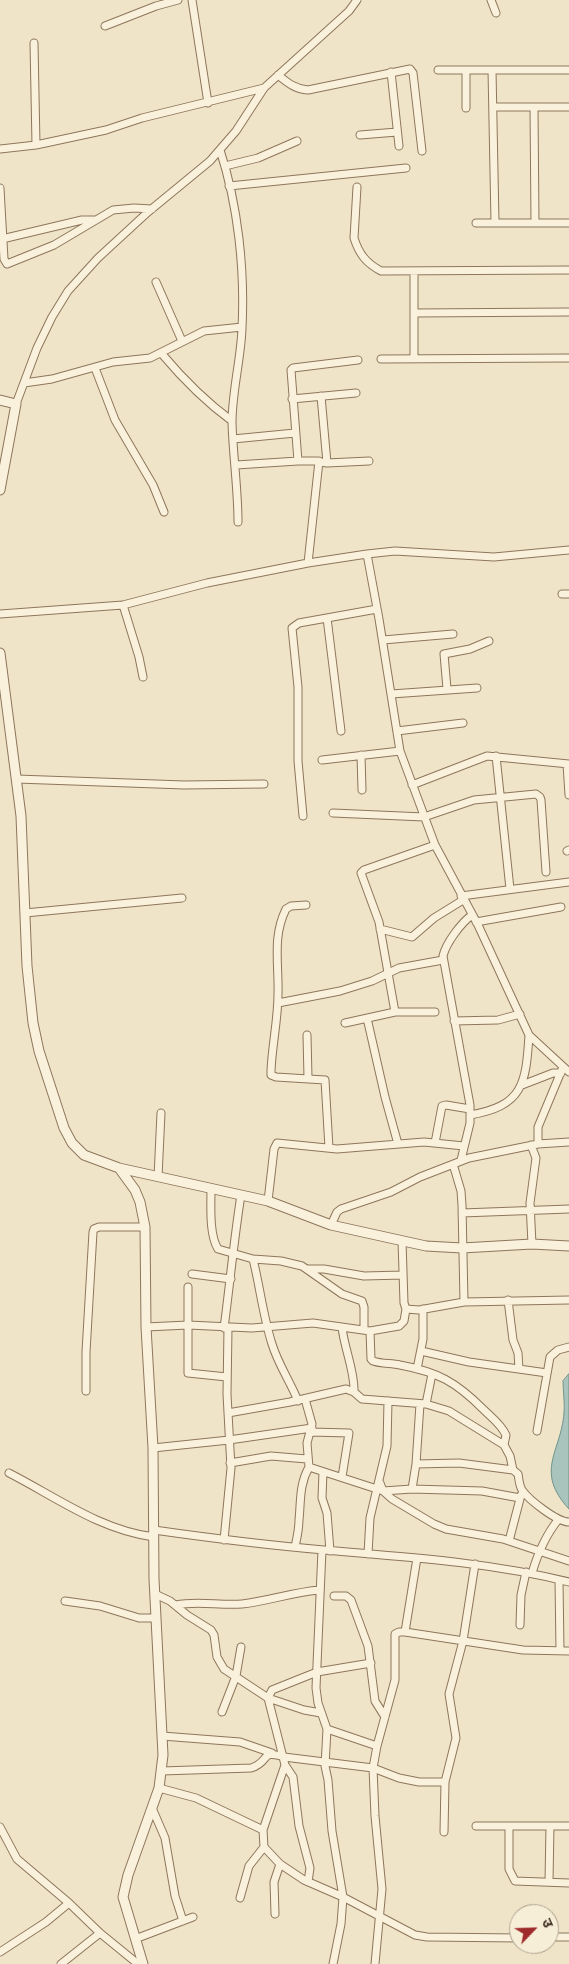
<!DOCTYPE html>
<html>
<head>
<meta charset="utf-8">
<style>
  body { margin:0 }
  #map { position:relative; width:569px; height:1964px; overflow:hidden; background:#f0e4c8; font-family:"Times New Roman","Noto Sans Devanagari",serif }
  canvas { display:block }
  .north { position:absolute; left:509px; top:1904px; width:50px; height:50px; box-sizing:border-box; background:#f7eed8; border:1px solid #ada18e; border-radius:50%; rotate:66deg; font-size:14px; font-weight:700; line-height:20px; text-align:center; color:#3d2e20 }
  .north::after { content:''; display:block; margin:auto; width:18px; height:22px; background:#9e2a2b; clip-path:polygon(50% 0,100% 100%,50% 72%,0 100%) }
</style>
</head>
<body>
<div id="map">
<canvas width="569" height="1964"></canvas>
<div class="north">उ</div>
</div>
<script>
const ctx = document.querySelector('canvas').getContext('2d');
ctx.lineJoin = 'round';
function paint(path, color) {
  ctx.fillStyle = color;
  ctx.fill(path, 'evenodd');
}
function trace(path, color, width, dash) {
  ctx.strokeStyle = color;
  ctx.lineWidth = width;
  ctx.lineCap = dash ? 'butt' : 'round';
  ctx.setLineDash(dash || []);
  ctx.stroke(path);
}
const water = new Path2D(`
  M569,1374V1509C534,1471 561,1452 564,1413C565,1403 563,1391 563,1381Z`);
const minor = new Path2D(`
  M192,0L208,103
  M491,0L496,13
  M105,26L156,6L178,0
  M34,43L36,145
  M438,70H569
  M492,70L495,223
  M391,72L399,146
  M278,75C288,83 295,89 308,90L410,69L413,73L422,151
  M493,107H569
  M534,107L535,223
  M466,108V70
  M360,135L397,132
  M0,149L36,145L106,130L142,118L264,88
  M220,150C238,205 245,270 242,328C241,359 232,391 232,423C233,456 238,489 238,522
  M225,166L258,158L297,141
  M229,186L406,168
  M357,187L354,238C359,254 366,263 381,271L569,270
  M0,188L4,259L7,264L54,245L113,210L134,208L152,209
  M476,223H569
  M2,239L82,220H94
  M156,282L182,341
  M414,313L569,312
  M162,354C183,379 206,402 232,421
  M414,358V271
  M381,359L569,358
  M95,368L115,420L153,485L164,512
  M24,383L52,379L113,362L150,358L204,331L242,327
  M321,396L327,463
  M292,399L356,393
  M16,404L37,348L52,317L68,291L98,258L148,212L210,161L236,131L264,88L349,11L357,0
  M233,439L295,433
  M298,461L291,370L293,368L358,360
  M236,465L298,461H315L327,463L369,461
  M367,554L379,619L400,751L435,845L478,925L529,1035L569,1072
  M308,563L319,461
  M562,594H569
  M123,605L139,657L143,677
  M0,614L123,605L207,583L308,563L367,554L395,551L494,557L569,550
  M327,618L341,731
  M383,640L453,634
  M447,689L444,654L470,649L489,641
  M391,694L477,688
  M397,731L463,723
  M361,755L362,790
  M496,756L510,889
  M322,760L400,751
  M567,764L569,795
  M17,779L184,785L264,784
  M412,785L487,756L569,764
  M333,813L424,817L474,800L536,794L540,797L541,800L546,872
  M303,816L298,761V687L292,628L299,623L377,609
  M567,851L569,850
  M461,896L569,882
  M306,905L291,906L286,909C272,937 279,964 278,994C278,1020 272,1045 271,1071V1075L276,1077L325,1080L329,1148
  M25,913L182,898
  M476,922L561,907
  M380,929L412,937L434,918L463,900
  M278,1003L340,991L372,981L399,968L443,960
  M395,1012L379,922L361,873L364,870L435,845
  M367,1018L385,1097L398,1144
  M454,1021L498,1020L520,1014
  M345,1023L395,1012H435
  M307,1035L308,1078
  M522,1085L553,1073H561
  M470,1115C523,1106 526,1084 529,1035
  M435,1143L442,1106L446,1105L470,1109
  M538,1144V1127L563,1067
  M531,1145L536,1158L530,1203L532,1244
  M461,1160L470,1123V1105L443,956C446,943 461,923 472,915
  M453,1164L461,1191L462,1205L464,1302
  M158,1177L161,1113
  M211,1189C211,1206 209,1235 218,1249L253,1259L281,1261L302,1266L342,1294L362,1301L364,1307V1330
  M268,1201L274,1149L277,1143L337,1149L424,1142L464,1146
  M462,1213L569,1209
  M331,1225L337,1212L341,1209L391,1192L420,1177L469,1158L538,1144L569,1142
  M402,1241L404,1303L406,1309L419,1310L464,1302L569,1300
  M253,1259C260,1287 263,1316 272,1344C278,1364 290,1381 298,1401
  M308,1269H324L364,1276L403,1275
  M192,1274L231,1279
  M188,1287V1373L227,1377
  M508,1300L513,1340L518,1353L519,1369
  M146,1327L188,1325L252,1328L313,1323L370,1331L399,1326L404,1321L406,1309
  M342,1327C344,1348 355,1371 354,1392
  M224,1328C230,1283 234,1239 241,1195
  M370,1331L371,1359L373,1361C382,1364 391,1363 400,1365C438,1372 456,1382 483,1409C491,1417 501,1424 506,1435L504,1445
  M421,1351L469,1362L547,1373
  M417,1369L423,1339V1309
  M86,1391V1352L93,1232L94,1229L99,1227H145
  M305,1399L312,1424L307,1443L309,1467L383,1491L412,1489
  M420,1404L416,1464L412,1489L482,1491L520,1498
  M426,1404L432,1374
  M228,1413L290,1402L346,1389L354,1392L362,1399L426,1404L449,1411L504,1445L510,1456L513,1470
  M537,1431L550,1357L558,1350L569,1347
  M311,1432L349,1433L342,1477
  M153,1448L229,1440L312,1428
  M230,1463L271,1456L307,1459
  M416,1464L459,1463L513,1470L518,1474C519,1479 519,1485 522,1490C529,1500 557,1522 569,1522
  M323,1472L322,1498L327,1513L330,1551
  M9,1473C56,1497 100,1530 154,1537
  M380,1483L383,1491L392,1499L434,1524L446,1529L503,1539L569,1561
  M154,1530C210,1538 267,1545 324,1550C406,1557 489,1562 569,1582
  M224,1540L231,1468L227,1394L228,1328
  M509,1541L521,1495
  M295,1547C297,1538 299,1529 299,1520C301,1501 299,1485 309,1467
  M322,1550L316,1688L318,1703L327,1729L325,1766L328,1780L332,1831L343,1897L341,1924L333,1964
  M368,1554L370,1518L387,1446L388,1401
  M532,1573C538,1553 545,1536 558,1520
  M559,1580L560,1651
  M155,1594L170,1601L187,1615L211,1630L214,1635L217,1657L224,1669L268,1698L304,1710L321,1713
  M334,1596H346L351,1600L368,1646L375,1701L385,1717
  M65,1601L100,1606L139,1618H156
  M176,1605C198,1600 220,1606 242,1604C269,1601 293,1592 320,1590
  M520,1625L521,1595L526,1572
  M405,1632L417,1558
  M371,1663L317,1672L272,1690L268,1698L285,1765L263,1830L264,1847L280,1864L304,1880L343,1897L415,1935L427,1937L519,1938
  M222,1712L236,1676L241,1647
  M327,1729L377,1746
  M162,1736L240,1742L272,1753
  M285,1765L293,1777L299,1826L310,1868L308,1882
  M162,1771L251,1768C271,1762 259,1749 284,1757L373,1768L399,1778L419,1782H445
  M159,1788L196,1798L263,1830
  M152,1808L165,1838L175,1896L183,1921
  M476,1826H569
  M0,1827L17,1859L69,1903L100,1933L138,1964
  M509,1827V1869L515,1881L569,1883
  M444,1832L445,1782L456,1738L449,1694L463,1641L475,1564
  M549,1882L550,1826
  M240,1898L249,1866L264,1847
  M275,1914L274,1882L280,1864
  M549,1937H569
  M135,1939L193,1917
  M0,1952L46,1922L69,1903
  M61,1964L100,1933
  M375,1964L382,1889L375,1816L373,1768L377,1746L395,1680V1634L399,1632H405L523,1650L569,1651`);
const tertiary = new Path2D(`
  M0,400L16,404L0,490
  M0,653L21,816L27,966L33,1023L39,1051L64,1128L72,1143L84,1155L119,1168L268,1201L331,1225L426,1246L462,1248L532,1244L569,1246
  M119,1168L135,1190L140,1202L145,1227L146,1327L153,1448L154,1579L163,1755L159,1788L128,1875L123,1897L143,1964`);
paint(water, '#a9c4bc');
trace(water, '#6f938a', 1);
trace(minor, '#8d765c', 9);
trace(tertiary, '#8d765c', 11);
trace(minor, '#faf1dc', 7);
trace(tertiary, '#faf1dc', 9);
</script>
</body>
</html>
